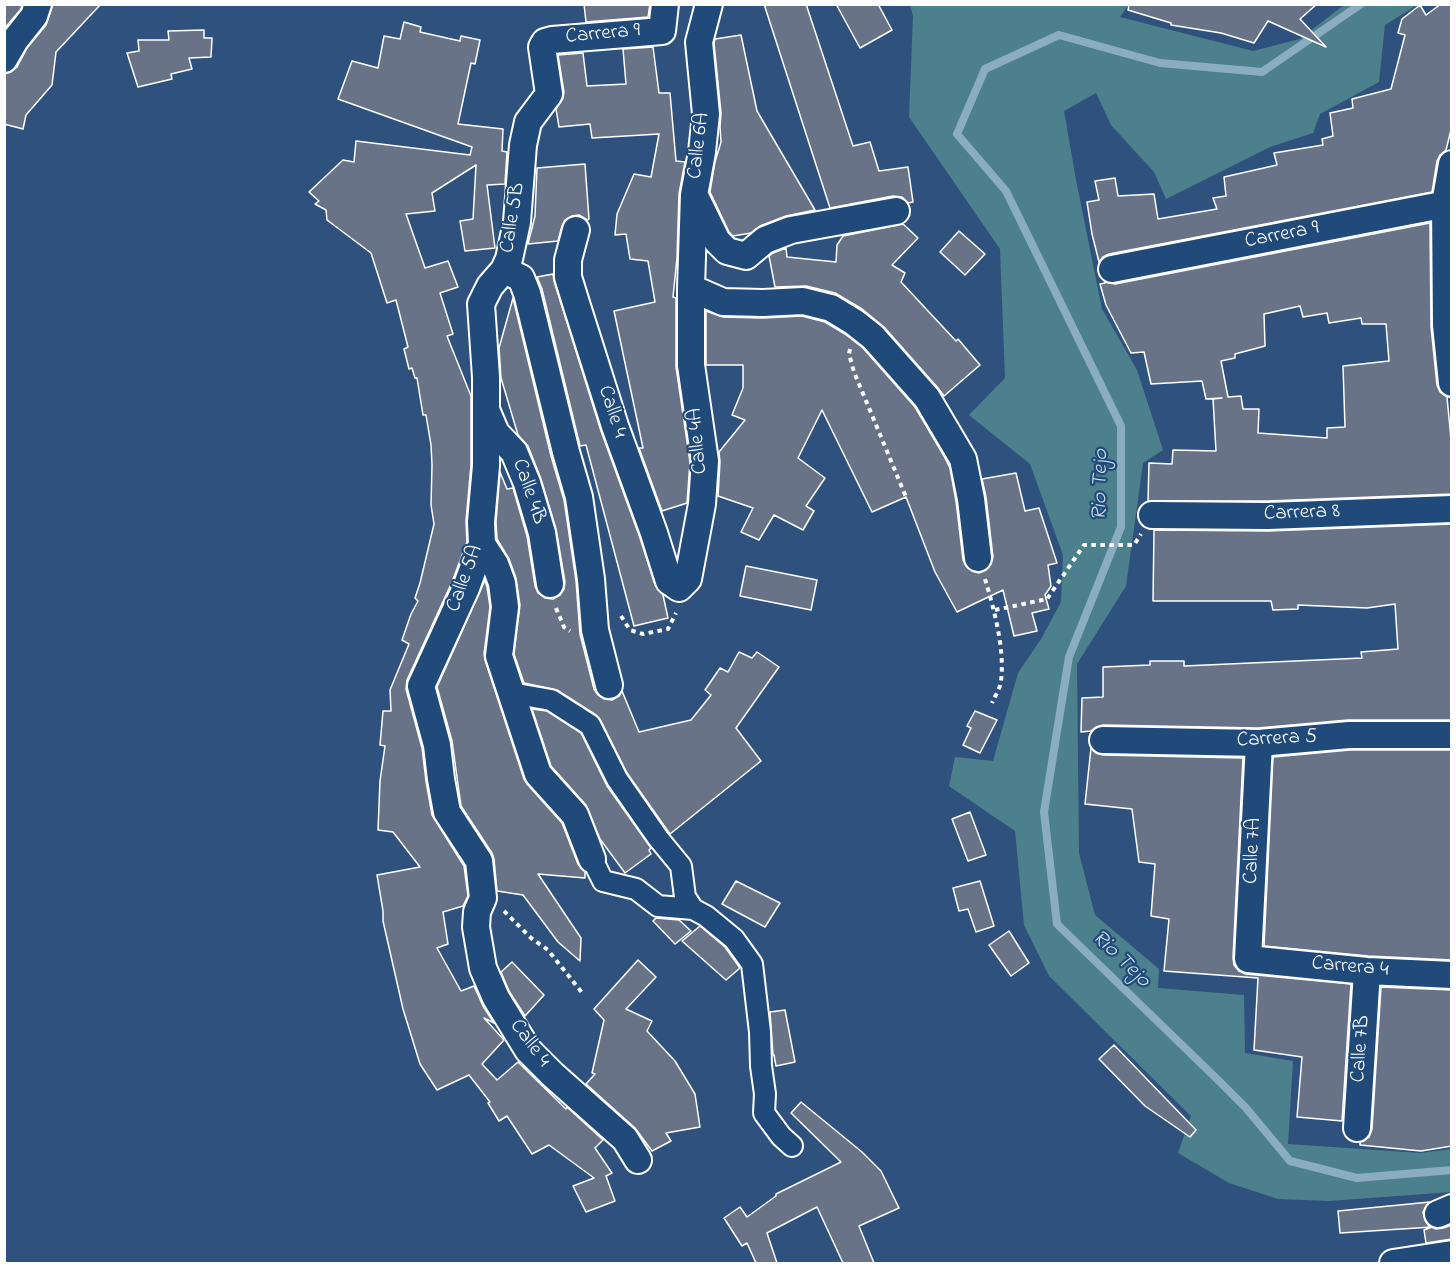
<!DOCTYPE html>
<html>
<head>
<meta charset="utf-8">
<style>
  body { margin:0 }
  #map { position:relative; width:1456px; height:1268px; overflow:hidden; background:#2e527d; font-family:"Indie Flower",sans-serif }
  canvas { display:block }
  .frame { position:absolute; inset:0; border:6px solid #fff; pointer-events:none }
</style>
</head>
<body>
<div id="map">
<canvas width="1456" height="1268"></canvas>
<div class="frame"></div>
</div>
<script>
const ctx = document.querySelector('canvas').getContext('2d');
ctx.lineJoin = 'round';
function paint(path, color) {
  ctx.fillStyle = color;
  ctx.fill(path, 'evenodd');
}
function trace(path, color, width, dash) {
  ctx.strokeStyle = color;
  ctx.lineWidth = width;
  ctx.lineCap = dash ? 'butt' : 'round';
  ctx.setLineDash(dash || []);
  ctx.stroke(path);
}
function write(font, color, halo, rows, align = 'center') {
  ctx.font = font + ' "Indie Flower",sans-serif';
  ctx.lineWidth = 4.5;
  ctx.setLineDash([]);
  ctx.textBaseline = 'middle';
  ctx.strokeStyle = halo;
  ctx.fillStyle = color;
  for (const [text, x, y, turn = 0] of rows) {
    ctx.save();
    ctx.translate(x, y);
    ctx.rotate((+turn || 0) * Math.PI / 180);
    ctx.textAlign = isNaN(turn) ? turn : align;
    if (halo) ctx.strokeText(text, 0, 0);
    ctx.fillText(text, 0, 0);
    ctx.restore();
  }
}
const green = new Path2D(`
  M910,5H1128L1120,17L1253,51L1300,39L1344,5H1417L1385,25L1379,82L1320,114L1313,133L1270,147L1166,199L1154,172L1111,125L1096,93L1064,111L1076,180L1102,309L1137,370L1163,450L1143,463L1126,586L1077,664L1079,853L1095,915L1159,969L1158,988L1244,995L1245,1053L1293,1061L1288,1144L1421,1153L1451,1149V1192L1329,1201L1278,1199L1229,1183L1178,1153L1191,1116L1049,976L1024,925L1015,831L949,786L955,757L993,761L1018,673L1041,639L1061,602L1063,555L1030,464L969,415L1005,378L1000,249L909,117L913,16Z`);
const stream = new Path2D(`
  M1361,4L1262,72L1160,63L1059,35L985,69L957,134L1006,191L1121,426V527L1069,657L1044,812L1057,924L1217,1079L1246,1108L1290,1161L1357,1178L1452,1170`);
const building = new Path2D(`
  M4,4H22L21,9L4,29Z
  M53,4H101L56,52L52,85L26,115L23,129L4,124V74L11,72L17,67L27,48L46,25Z
  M584,4H650L648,17L586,22Z
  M764,4H806L853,146L870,142L879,171L908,167L913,202L908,203L902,197L893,196L830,208Z
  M836,4H878L892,30L860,48Z
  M1129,4H1317L1300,19L1326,47L1268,21L1254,43L1221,33L1171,25V23L1128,10Z
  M1441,4H1452V126L1446,150L1440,155L1437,161L1432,192L1109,254L1103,257L1099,262L1092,234L1087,202L1099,200L1095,181L1115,178L1118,196L1154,194L1158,219L1217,209L1213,198L1226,196L1224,177L1277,165L1274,153L1323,145L1322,139L1333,136L1330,113L1353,108L1352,99L1391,89L1405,35L1398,33L1402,19L1420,5L1426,15Z
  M404,22L421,27L420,32L460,41L461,36L480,40L475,64L471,63L458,124L503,129L502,151L507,152L505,184L487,185L495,248L465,251L460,221L473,219L476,165L432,193L435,211L406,214L425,268L448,261L458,287L440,293L453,334L447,336L471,396V465L466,521L467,542L452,582L407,680L406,689L422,748L426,781L432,815L464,866L468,896L463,906L443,912L448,944L437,948L461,991L474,986L483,1006L494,1023L484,1018L504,1040L482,1064L497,1080L518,1062L566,1109L567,1107L603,1140L595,1148L612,1173L606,1176L615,1201L586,1212L573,1186L594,1178L549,1145L532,1154L507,1116L499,1121L488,1103L490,1102L469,1075L437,1090L420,1064L403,1009L383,921V911L377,875L420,867L393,832L378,830L380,781L385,746L380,745L383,711H391L390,690L409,644L402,640L411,614L418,601L415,598L420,583L434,524L431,505L432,465L431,445L426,415H423L417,378H415L412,368L409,369L404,349L408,347L396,300L387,303L371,253L327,220L326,210L315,204L319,201L309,192L343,160L354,162L356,141L470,155L472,147L338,99L352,61L378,68L384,36L400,39Z
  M204,30V38H212L211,57L189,58L192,69L171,74L172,79L138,87L127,53L139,51L138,40H169L168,31Z
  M741,35L757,111L815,210L786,216L760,226L751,233L733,236L729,232L710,192L715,162L721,142L720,127L721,113L714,43L715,39Z
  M653,47L659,93H670L676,161L685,162L679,194L677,258L673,297L676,298V367L690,462L687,503L662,511L639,448H643L614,311L655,302L648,261L630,259L626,234L615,235L617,214L634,174L651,177L659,134L592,138L590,124L559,127L556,109L563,98L564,92L558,55L583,53L587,86L626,84L623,49Z
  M585,164L589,219L587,220L579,215L572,216L565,220L562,226L558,241L528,244L535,216L537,168Z
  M1430,223L1431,327L1437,385L1440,392L1447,397L1452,450V494L1268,501H1148L1149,463L1172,464L1173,450L1216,451L1213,399L1222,398L1206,399L1202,381L1151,384L1144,352L1131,353L1106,305L1100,284L1105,283V282L1115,284ZM1300,306L1303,317L1327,313L1329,323L1361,318L1362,324H1386L1389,361L1343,366L1345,427L1327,428V438L1258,433L1259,409H1243L1241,396L1228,397L1221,361L1235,358V354L1265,346L1264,314Z
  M903,224L918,238L892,265L905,273L901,282L956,341L958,339L980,365L944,396L938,388L884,327L862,309L835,293L806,286L775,287L769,256L773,253L786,248L787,257L836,262L837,245L843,236Z
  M959,231L985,254L965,275L940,252Z
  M553,274L554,281L601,431L640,538L655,585L663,595L668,618L634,626L586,445L580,446L542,289L537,277Z
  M513,298L551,456L564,500L576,581L580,634L594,689L598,695L604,699L612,700L619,696L622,691L639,732L691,720L711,695L705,690L720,668L728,672L739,652L752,658L757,652L779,667L736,728L761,761L670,834L627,773L600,719L596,715L557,690L524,683L514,654L520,605L516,578L509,559L497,539L496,522L500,472L507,489L513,488L527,536L535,586L538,593L545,598L553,599L560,595L564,589L565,582L556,529L541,479L528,446L518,435L501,378L499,348Z
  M706,311L723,317L763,318L802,316L825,322L845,334L863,348L915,407L944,456L950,468L956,501L963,560L966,566L972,571L979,573L986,570L991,564L993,557L986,497L982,479L1016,473L1025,511L1039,508L1057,563L1048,565L1051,586L1045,595L1049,609L1032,613L1037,631L1014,636L1003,590L957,612L935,572L906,497L872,512L822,410L798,458L825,478L806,506L814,511L803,530L774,515L759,540L741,532L753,508L718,496L720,462L719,452L745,420L732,415L743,388V365H706Z
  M1452,524V720H1348L1258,728L1103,725L1096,727L1091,731L1081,732L1082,698L1103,697V667L1150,665V661H1184V666L1362,658L1361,652L1398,649L1395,604L1367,608L1298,605V609L1273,610L1271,601H1153L1154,530L1268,531Z
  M746,566L817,580L811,610L740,596Z
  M485,580L487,587L490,607L484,654L485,660L524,779L527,784L562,823L578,864L585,872V878L538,874L581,938L580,961L558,942L523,895L497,891L494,859L492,853L461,806L452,741L437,687Z
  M532,709L547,711L581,733L607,786L651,848L649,850L651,854L625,873L600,839L586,805L551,766Z
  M975,711L997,720L980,753L963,745L971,728L967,726Z
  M1091,748L1096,753L1103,755L1243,758L1233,958L1234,965L1239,971L1246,974L1351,984L1342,1121L1297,1117L1302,1057L1254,1050L1258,978L1164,971L1169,919L1151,916L1155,864L1139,862L1132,809L1085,804Z
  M1350,750H1452V960L1368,956L1264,946L1273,757Z
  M970,812L986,855L968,861L952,819Z
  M736,881L780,903L765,927L722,904Z
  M980,881L994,926L976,932L968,909L959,911L953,888Z
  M656,918L679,920L691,931L675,944L653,921Z
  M700,926L725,947L740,968L726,980L682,941Z
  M1009,931L1029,963L1011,976L989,945Z
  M638,960L656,977L626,1009L652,1021L647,1031L675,1061L695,1094L700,1127L666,1133L671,1141L652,1151L635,1128L586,1084L595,1074L592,1073L604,1020L594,1009Z
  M512,962L544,995L525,1016L509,991L501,972Z
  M1381,987L1452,990V1146L1421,1151L1360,1145V1142L1364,1141L1369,1137L1372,1129Z
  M785,1010L795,1062L776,1066L774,1055H773L770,1012Z
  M1114,1045L1196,1130L1190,1137L1145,1106L1099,1059Z
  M801,1102L862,1152L881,1171L899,1208L859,1226L874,1263H843L817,1207L767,1233L777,1263H756L747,1243L742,1246L724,1218L740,1207L747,1217L776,1196V1194L841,1162L791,1113Z
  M1430,1202L1426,1206L1423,1212L1425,1220L1429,1226L1436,1229L1443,1228L1452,1225V1239L1426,1243L1424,1230L1432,1227L1340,1233L1338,1211Z`);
const path = new Path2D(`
  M850,349L849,354L854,372L906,497
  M985,579C994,609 1005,649 1001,681C1000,689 995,696 992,703
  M556,608L564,627L570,631
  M995,610L1047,599L1084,545H1134L1141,534
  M621,616L630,630L643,634L668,629L676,613
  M504,911L531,938L548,950L583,994`);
const pedestrian = new Path2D(`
  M511,693L551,700L590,725L617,779L658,838L681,866L685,897L693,909L706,916L734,939L752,964L760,1032L761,1066L765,1094L764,1113L781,1136L792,1146
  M592,859L603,881L636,889L658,906L693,909`);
const minor = new Path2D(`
  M4,59L15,40L34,16L38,4
  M1452,164L1445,204L1446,325L1452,383
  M696,198L717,241L727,251L746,256L765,240L791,230L896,211
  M576,230L568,260V277L576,303L615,426L654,533L669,581L679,588L688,579L702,504L705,461L691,365V288L694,195L702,152L706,114L699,42L709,4
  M1112,269L1452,203
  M504,270L521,278L527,293L566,452L579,497L591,579L595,630L609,685
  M691,288L723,302L763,303L803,301L831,308L854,322L873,337L927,398L963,459L971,499L978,558
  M487,412L496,433L514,452L527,483L542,533L550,584
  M1152,515L1268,516L1452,509
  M482,544L495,564L502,583L505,607L499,656L538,774L575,815L592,859
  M1103,740L1259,743L1349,735H1452
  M1259,743L1248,959L1367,971L1452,975
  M1357,1128L1367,971
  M638,1160L625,1139L553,1075L528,1050L496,998L483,968L476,927L477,912L483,898L479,861L447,812L441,779L437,745L421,686L466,588L482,544L481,522L486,466V377L481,304L490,286L504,270L509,259L517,222L523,145L528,122L549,94L542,47L545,42L552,40L662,31L665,4
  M1438,1214L1452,1208
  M1393,1263L1452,1254`);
const streetNames = [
  ["Carrera 9",603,35,-5],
  ["Calle 6A",700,146,-83],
  ["Calle 5B",514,218,-81],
  ["Carrera 9",1282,236,-11],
  ["Calle 4",611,412,72],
  ["Calle 4A",699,441,-95],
  ["Calle 4B",528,492,71],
  ["Carrera 8",1302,514,-2],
  ["Calle 5A",466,579,-70],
  ["Carrera 5",1277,740,-3],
  ["Calle 7A",1254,851,-87],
  ["Carrera 4",1350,968,5],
  ["Calle 4",529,1044,53],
  ["Calle 7B",1362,1049,-86]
];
const waterNames = [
  ["Rio Tejo",1102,485,-89],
  ["Rio Tejo",1120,960,44]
];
paint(green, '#4c808c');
trace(stream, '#8badc1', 8);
paint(building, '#687387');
trace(building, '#fff', 1.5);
trace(pedestrian, '#fff', 24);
trace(minor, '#fff', 30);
trace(path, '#fff', 4, [4.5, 4.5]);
trace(pedestrian, '#1f4a7a', 20);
trace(minor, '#1f4a7a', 26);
write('21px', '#fff', '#1f4a7a', streetNames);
write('italic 22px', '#cedde5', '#1f4a7a', waterNames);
</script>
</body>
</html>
